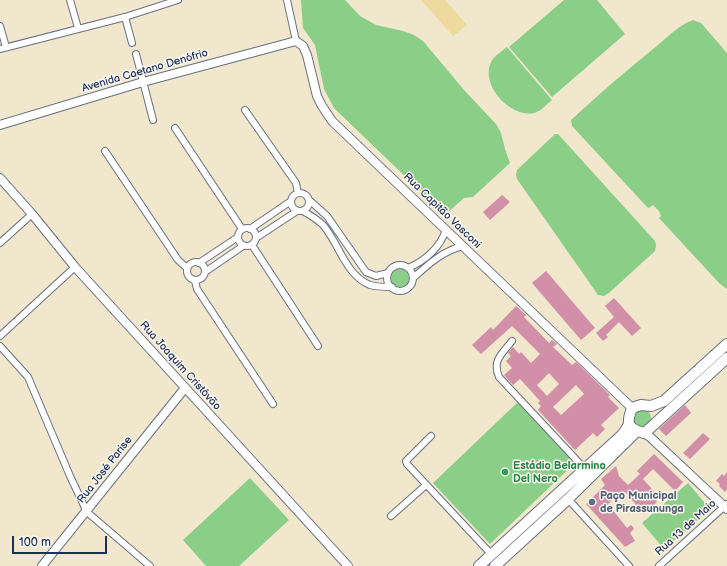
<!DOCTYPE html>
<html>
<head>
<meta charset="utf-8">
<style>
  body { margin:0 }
  #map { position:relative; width:727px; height:566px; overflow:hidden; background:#f1e7cc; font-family:"Balsamiq Sans",sans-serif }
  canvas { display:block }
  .scale { position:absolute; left:12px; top:536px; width:95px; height:18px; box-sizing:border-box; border:2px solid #1b2f5e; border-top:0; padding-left:5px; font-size:12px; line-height:14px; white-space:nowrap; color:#1b2f5e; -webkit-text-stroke:3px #fbf7ec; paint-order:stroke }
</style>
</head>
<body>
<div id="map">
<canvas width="727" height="566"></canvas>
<div class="scale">100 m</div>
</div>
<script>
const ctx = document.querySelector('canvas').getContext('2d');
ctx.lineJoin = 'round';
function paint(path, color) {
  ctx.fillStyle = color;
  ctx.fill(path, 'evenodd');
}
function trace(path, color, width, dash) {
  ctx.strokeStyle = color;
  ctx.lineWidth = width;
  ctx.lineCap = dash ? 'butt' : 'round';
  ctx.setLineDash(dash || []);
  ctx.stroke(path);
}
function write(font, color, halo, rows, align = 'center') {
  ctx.font = font + ' "Balsamiq Sans",sans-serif';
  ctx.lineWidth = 3;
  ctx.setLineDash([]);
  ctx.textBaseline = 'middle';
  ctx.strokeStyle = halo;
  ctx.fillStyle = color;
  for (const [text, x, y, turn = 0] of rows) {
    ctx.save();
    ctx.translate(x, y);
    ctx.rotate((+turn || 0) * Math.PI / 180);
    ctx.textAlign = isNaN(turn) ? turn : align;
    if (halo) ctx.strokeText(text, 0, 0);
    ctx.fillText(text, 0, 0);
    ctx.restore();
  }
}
const green = new Path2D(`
  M301,0H345L360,16L376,25L403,31L414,35L423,41L464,90L496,124L501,133L505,149L510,163L473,197L464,198L447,213L439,209L334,108L324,89L315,45L303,28Z
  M564,0H597L625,34L552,97L509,47Z
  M693,20L701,23L727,53V289L720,284L659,218L661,216L659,211L653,205L649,208L647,207L572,126L571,120C599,94 628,69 658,45C669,36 679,25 693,20Z
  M507,47L552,100C547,104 540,112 534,113C510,118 480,85 491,62C494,56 502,51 507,47Z
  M555,134H558L655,241L656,245L655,251L610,292L604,296L598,295L517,179L516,175L517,170Z
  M391 278a9 9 0 1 1 18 0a9 9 0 1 1-18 0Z
  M520,400L577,461L490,544L433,483Z
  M633 418a9 9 0 1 1 18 0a9 9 0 1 1-18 0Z
  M250,478L289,520L239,566H206L183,540Z
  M688,483L710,509L664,549L642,523Z`);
const sand = new Path2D(`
  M421,0H445L467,25L453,36Z`);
const building = new Path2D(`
  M502,195L510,202L490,220L483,212Z
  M546,271L595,328L581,340L532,283Z
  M614,298L641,328L632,336L619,322L606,335L608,337L603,341L596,333L614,317L605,306Z
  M516,306L526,315L524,317L549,343L552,340L557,344L553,347L572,365L576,362L610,395L608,397L619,408L601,425L605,429L597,437L593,433L575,450L538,410L541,406L538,403L540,401L531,391L520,379L513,385L504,375L512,368L506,361L511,356L508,353L513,347L519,354L521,352L531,363L540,354L512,326L481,354L472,345L491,327L493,330ZM549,373L559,384L547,396L537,385ZM576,385L584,394L561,415L553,407Z
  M685,405L691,413L666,436L659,429Z
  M703,433L710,439L690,459L683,453Z
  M654,454L683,482L675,491L653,469L643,479L660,498L656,501L657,502L644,514L625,492L621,496L619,493L608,504L627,528L631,525L633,527L634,529L630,533L635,541L625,547L586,504L605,485L601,479L616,466L619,476L628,485L640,474L637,471Z
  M727,472V489L725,492L719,486L720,484L716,481L722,474L724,476Z`);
const minor = new Path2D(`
  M70,0L78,28
  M287,0L296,41
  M125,17L132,43
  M0,26L6,47
  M0,49L125,17L178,0
  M136,54L153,120
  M245,110L296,183L298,193
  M175,128L242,229
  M105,151L178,260L187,268
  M291 202a9 9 0 1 1 18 0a9 9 0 1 1-18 0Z
  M309,200L327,216L366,272L376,276L388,273
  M303,211C310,215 317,219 323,225C339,243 345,275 370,285C377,287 385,287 392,287
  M238 237a9 9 0 1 1 18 0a9 9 0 1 1-18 0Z
  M250,229L291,201
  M256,238L297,211
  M0,243L32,214
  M252,245L318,346
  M187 271a9 9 0 1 1 18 0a9 9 0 1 1-18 0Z
  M199,263L238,237
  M387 278a13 13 0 1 1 26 0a13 13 0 1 1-26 0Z
  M408,268C425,261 441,247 446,229
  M205,272L243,246
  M413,278C428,265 442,251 463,246
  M195,281L197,289L273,404
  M0,336L75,267
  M512,341C502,354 492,360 499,377L585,469
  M0,346L28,377L70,476L87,512L150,566
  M431,436L406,461L407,464L492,555
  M568,499L629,566
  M391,516L426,485
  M659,566L727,504`);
const tertiary = new Path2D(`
  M0,125L143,82L296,41L303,46L307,55L317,96L322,106L332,121L632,408
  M0,178L32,214L75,267L348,566
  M644,433L650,437L727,509
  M42,566L185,388`);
const primary = new Path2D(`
  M727,344L664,401L651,406L641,405L632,408C626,424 627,428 644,433L648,430L727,358
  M479,566L622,435L627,428L629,424
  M495,566L568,499L637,431`);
const markers = [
  [505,472,4,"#2e9e5b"],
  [592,502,4,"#5c6f8a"]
];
const streetNames = [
  ["Avenida Caetano Denófrio",145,71,-16],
  ["Rua Capitão Vasconi",442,211,44],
  ["Rua Joaquim Cristóvão",180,366,48],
  ["Rua José Parise",105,470,-52],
  ["Rua 13 de Maio",686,528,-42]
];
const leisureNames = [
  ["Estádio Belarmino",513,466],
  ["Del Nero",513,479]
];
const serviceNames = [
  ["Paço Municipal",600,496],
  ["de Pirassununga",600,509]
];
paint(green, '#8ace87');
paint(sand, '#eeda9e');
paint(building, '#d18fa8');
trace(minor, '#666f84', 8);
trace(tertiary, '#666f84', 10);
trace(primary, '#666f84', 12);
trace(minor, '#fff', 6);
trace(tertiary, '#fff', 8);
trace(primary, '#fff', 10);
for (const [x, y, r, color] of markers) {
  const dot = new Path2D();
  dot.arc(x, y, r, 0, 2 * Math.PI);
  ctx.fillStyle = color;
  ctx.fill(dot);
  trace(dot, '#fbf7ec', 1.5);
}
write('11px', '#1b2f5e', '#fbf7ec', streetNames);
write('bold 11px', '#27864d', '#fbf7ec', leisureNames, 'left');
write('bold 11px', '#4e5e75', '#fbf7ec', serviceNames, 'left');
</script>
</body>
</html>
